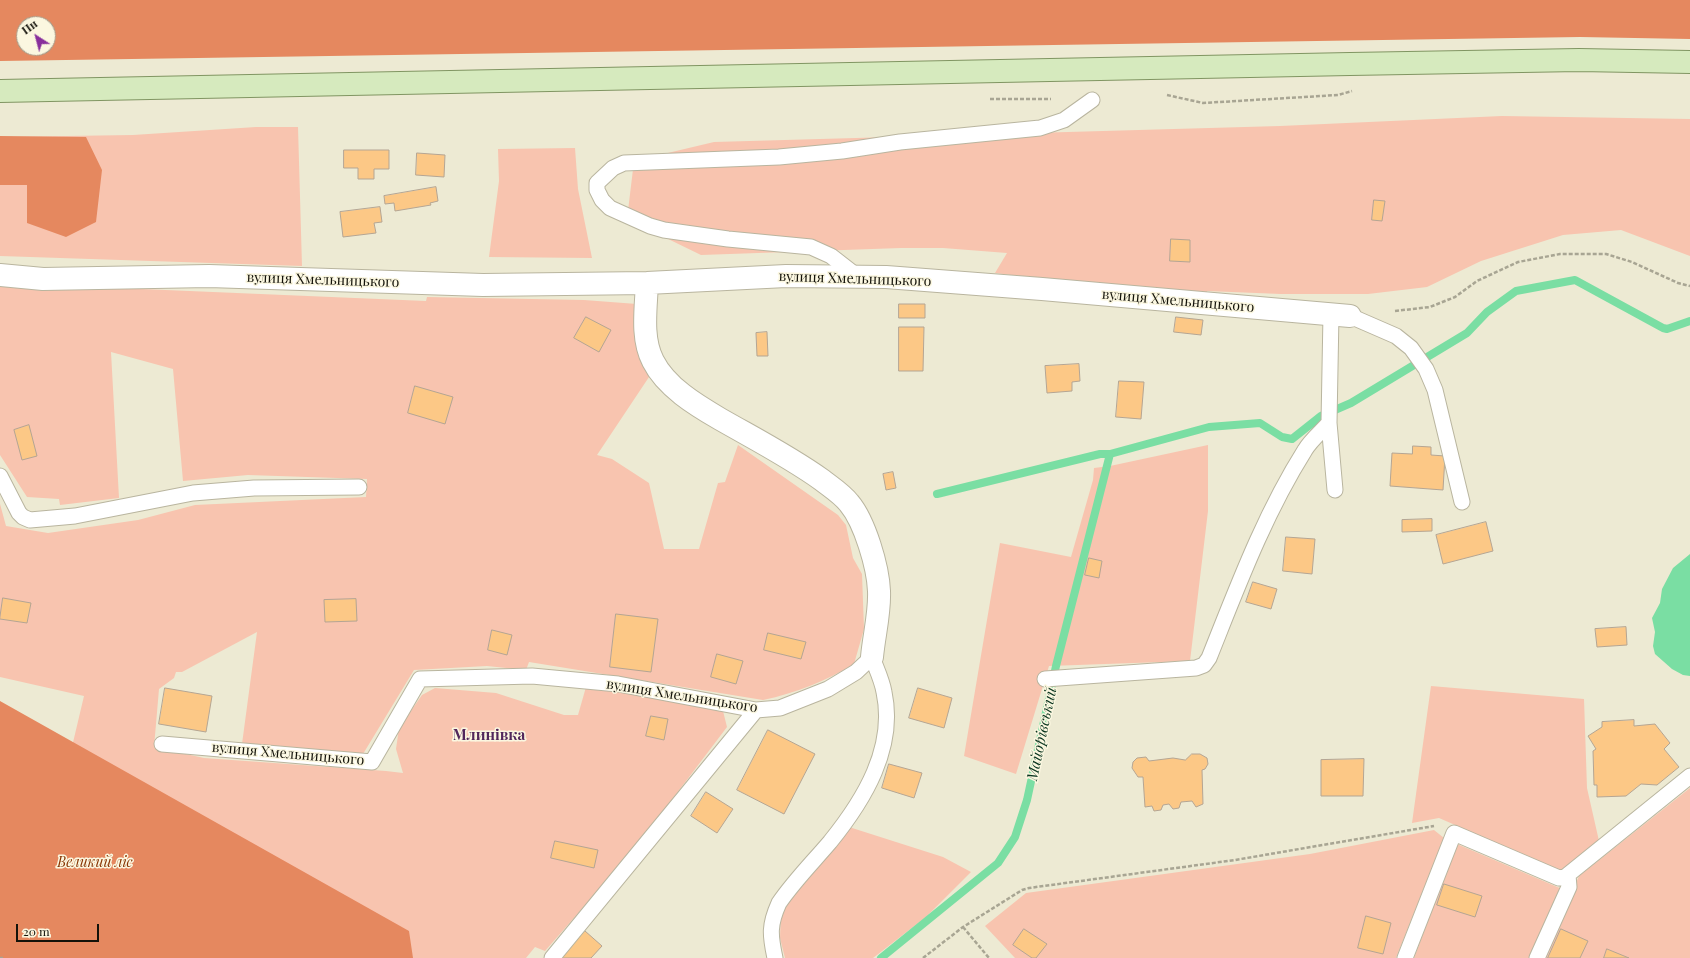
<!DOCTYPE html>
<html>
<head>
<meta charset="utf-8">
<style>
  body { margin:0 }
  #map { position:relative; width:1690px; height:958px; overflow:hidden; background:#edead3; font-family:"Playfair Display",serif }
  canvas { display:block }
  .north { position:absolute; left:16px; top:16px; width:40px; height:40px; box-sizing:border-box; background:#fbf7e0; border:1px solid #9e9b8a; border-radius:50%; rotate:324deg; font-size:11px; font-weight:700; line-height:16px; text-align:center; color:#13120a }
  .north::after { content:''; display:block; margin:auto; width:14px; height:18px; background:#882f9c; clip-path:polygon(50% 0,100% 100%,50% 72%,0 100%) }
  .scale { position:absolute; left:16px; top:924px; width:83px; height:18px; box-sizing:border-box; border:2px solid #13120a; border-top:0; padding-left:5px; font-size:12px; line-height:14px; white-space:nowrap; color:#13120a; -webkit-text-stroke:3px #fbf7e0; paint-order:stroke }
</style>
</head>
<body>
<div id="map">
<canvas width="1690" height="958"></canvas>
<div class="north">Пн</div>
<div class="scale">20 m</div>
</div>
<script>
const ctx = document.querySelector('canvas').getContext('2d');
ctx.lineJoin = 'round';
function paint(path, color) {
  ctx.fillStyle = color;
  ctx.fill(path, 'evenodd');
}
function trace(path, color, width, dash) {
  ctx.strokeStyle = color;
  ctx.lineWidth = width;
  ctx.lineCap = dash ? 'butt' : 'round';
  ctx.setLineDash(dash || []);
  ctx.stroke(path);
}
function write(font, color, halo, rows, align = 'center') {
  ctx.font = font + ' "Playfair Display",serif';
  ctx.lineWidth = 3;
  ctx.setLineDash([]);
  ctx.textBaseline = 'middle';
  ctx.strokeStyle = halo;
  ctx.fillStyle = color;
  for (const [text, x, y, turn = 0] of rows) {
    ctx.save();
    ctx.translate(x, y);
    ctx.rotate((+turn || 0) * Math.PI / 180);
    ctx.textAlign = isNaN(turn) ? turn : align;
    if (halo) ctx.strokeText(text, 0, 0);
    ctx.fillText(text, 0, 0);
    ctx.restore();
  }
}
const green = new Path2D(`
  M1502,116L1690,119V256L1621,230L1563,235L1481,261L1427,287L1368,294H1281L1207,291V299L995,273L1007,253L943,248H901L701,255L627,219L634,161L714,142L1280,126Z
  M256,127H298L302,266L0,256V137L133,135Z
  M575,148L578,189L592,258L489,257L499,181L498,149Z
  M0,283L426,301L427,297L584,300L637,304L651,374L597,455L612,459L649,483L664,549H699L718,483L725,482L738,445L838,515L846,525L853,558L862,574L864,629L854,664C826,681 796,693 763,700L529,662L526,670L487,666L414,670L363,754L242,744L257,632L182,672H176L174,678L159,689L154,747L204,758L386,771L403,773L396,749L399,728L422,695L435,688L496,693L564,715H578L586,687L602,688L723,711L727,727L636,847L545,951L535,947L526,958H318L66,772L84,696L0,677V504L6,526L48,533L138,520L195,505L366,497L367,479L248,475L183,481L173,369L111,352L119,498L60,505L59,499L27,497L0,455Z
  M1208,445V511L1190,661L1049,666L1016,774L964,756L1000,543L1071,557L1093,480L1094,468L1110,466Z
  M1431,686L1584,699L1587,788L1599,841L1561,871L1439,818L1412,823Z
  M1690,788V958H1544L1579,876Z
  M849,827L943,857L971,872L926,917L873,958H785L780,938L781,910Z
  M1434,830L1444,838L1396,958H1015L985,926L1026,893L1310,854Z
  M1457,844L1562,889L1530,958H1414Z`);
const forest = new Path2D(`
  M0,0H1690V39L1580,37L0,61ZM24,24H48V48H24Z
  M0,136L86,137L102,170L96,222L66,237L27,223V185H0Z
  M0,701L409,931L413,958H0Z`);
const water = new Path2D(`
  M1690,554V676L1683,675L1672,669L1655,654L1653,646L1655,632L1652,618L1660,603L1662,589L1673,568Z`);
const stream = new Path2D(`
  M937,494L1100,454H1110L1209,427L1260,423L1282,437L1292,439L1321,416L1351,403L1467,333L1487,312L1516,291L1575,280L1663,328L1667,329L1690,321
  M881,958L998,863L1015,837L1027,800L1056,666L1110,454`);
const building = new Path2D(`
  M344,150H389V169H374V179H358V168H344Z
  M417,153L445,155L444,177L416,175Z
  M436,187L438,201L430,203L431,205L395,211L394,203L385,204L384,196Z
  M1374,200L1385,201L1382,221L1372,220Z
  M380,207L382,222L374,223L376,233L343,237L340,212Z
  M1171,239L1190,240V262L1170,261Z
  M899,304H925V318H899Z
  M586,317L611,330L599,352L574,338Z
  M1176,317L1203,320L1201,335L1174,332Z
  M899,327H924L923,371H899Z
  M767,332L768,356H757L756,333Z
  M1079,364L1080,381L1072,382V391L1047,393L1045,366Z
  M1119,381L1144,382L1141,419L1116,417Z
  M415,386L453,397L445,424L408,413Z
  M29,425L37,456L22,460L14,430Z
  M1413,446L1431,447V455L1445,456L1443,490L1390,486L1392,453L1412,454Z
  M893,472L896,488L886,490L883,474Z
  M1432,519V531L1402,532V520Z
  M1486,522L1493,551L1443,564L1436,535Z
  M1286,537L1315,539L1312,574L1283,571Z
  M1089,558L1102,561L1099,578L1085,575Z
  M1253,582L1277,589L1271,609L1246,602Z
  M3,598L31,603L27,623L0,619Z
  M356,599L357,621L325,622L324,600Z
  M616,614L658,619L651,672L610,667Z
  M1626,627L1627,645L1597,647L1595,629Z
  M492,630L512,635L507,655L488,650Z
  M768,633L806,642L801,659L764,650Z
  M717,654L743,661L736,684L711,677Z
  M165,688L212,696L206,732L159,724Z
  M918,688L952,698L944,728L909,718Z
  M651,716L668,719L664,740L646,736Z
  M1634,720V726L1655,724L1670,743L1664,749L1679,767L1657,785L1641,784L1626,796L1597,797V785H1594L1593,751L1596,749L1588,736L1602,727V722Z
  M768,730L815,754L784,814L737,790Z
  M1192,754H1200L1207,758L1208,764L1205,769L1202,770L1203,804L1196,807L1192,801L1181,802L1179,808L1173,809L1169,804L1163,805L1161,810L1154,811L1152,806L1145,807L1143,777H1138L1132,768L1133,762L1137,758L1146,757L1149,761L1173,758L1185,760Z
  M1364,759L1363,796H1321V760Z
  M889,764L922,773L914,798L882,788Z
  M706,792L733,809L717,833L691,816Z
  M555,841L598,850L594,868L551,858Z
  M1444,884L1482,896L1475,917L1437,905Z
  M1366,916L1391,923L1383,954L1358,948Z
  M1024,929L1047,944L1036,958H1032L1013,945Z
  M1561,929L1588,941L1580,958H1548Z
  M585,931L602,946L591,958H560Z
  M1607,949L1629,958H1604Z`);
const path = new Path2D(`
  M1167,95L1203,103L1338,95L1352,91
  M990,99H1051
  M1395,311L1430,307L1455,297L1477,281L1518,262L1560,254H1606L1632,262L1678,283L1690,286
  M963,927L989,958
  M0,958H3
  M923,958L963,927L1022,890L1029,888L1235,860L1434,826`);
const service = new Path2D(`
  M858,277L831,256L811,247L728,239L664,230L650,226L610,208L602,200L597,190V183L613,168L624,163L779,157L842,151L900,142L1040,128L1064,120L1092,100
  M1331,314L1329,423L1335,490
  M1350,316L1396,336L1411,348L1426,369L1435,390L1462,502
  M0,476L19,513L23,517L30,520L75,516L193,493L254,488L359,487
  M1045,679L1196,668L1204,665L1209,658C1237,588 1264,515 1305,450C1311,440 1321,432 1329,423
  M162,744L372,762L420,679L532,676L618,684L756,710L780,708L828,689L856,672L872,657C876,668 882,680 884,692C896,748 864,800 830,842C813,862 794,881 779,903C769,925 770,935 775,958
  M552,958L756,710
  M1405,958L1454,833L1559,878L1565,877L1690,776
  M1537,958L1569,887L1568,875`);
const minor = new Path2D(`
  M0,275L43,279L209,276L483,285L647,283L786,276L886,277L1042,289L1350,316
  M647,283C646,308 641,338 653,361C666,387 696,405 720,419C755,439 790,457 822,480C831,487 842,494 849,503C865,522 878,567 879,591C880,613 874,635 872,657`);
const primary = new Path2D(`
  M0,91L1350,64L1579,60L1690,62`);
const streetNames = [
  ["вулиця Хмельницького",855,279,2],
  ["вулиця Хмельницького",323,280,2],
  ["вулиця Хмельницького",1178,301,5],
  ["вулиця Хмельницького",682,696,9],
  ["вулиця Хмельницького",288,754,5]
];
const parkNames = [
  ["Великий ліс",95,863]
];
const waterNames = [
  ["Майорівський",1042,734,-78]
];
const neighbourhoodNames = [
  ["Млинівка",489,735]
];
paint(green, '#f8c4af');
paint(forest, '#e5885f');
paint(water, '#7adea3');
trace(stream, '#7adea3', 8);
paint(building, '#fcc886');
trace(building, '#b4a593', 1);
trace(service, '#b9b59f', 17);
trace(minor, '#b9b59f', 24);
trace(primary, '#809562', 24);
trace(path, '#a8a593', 2.5, [4, 2]);
trace(service, '#fff', 15);
trace(minor, '#fff', 22);
trace(primary, '#d6eabe', 22);
write('14px', '#13120a', '#fbf7e0', streetNames);
write('italic 14px', '#873402', '#fbf7e0', parkNames);
write('italic 15px', '#09351f', '#fbf7e0', waterNames);
write('bold 15px', '#51275b', '#fbf7e0', neighbourhoodNames);
</script>
</body>
</html>
